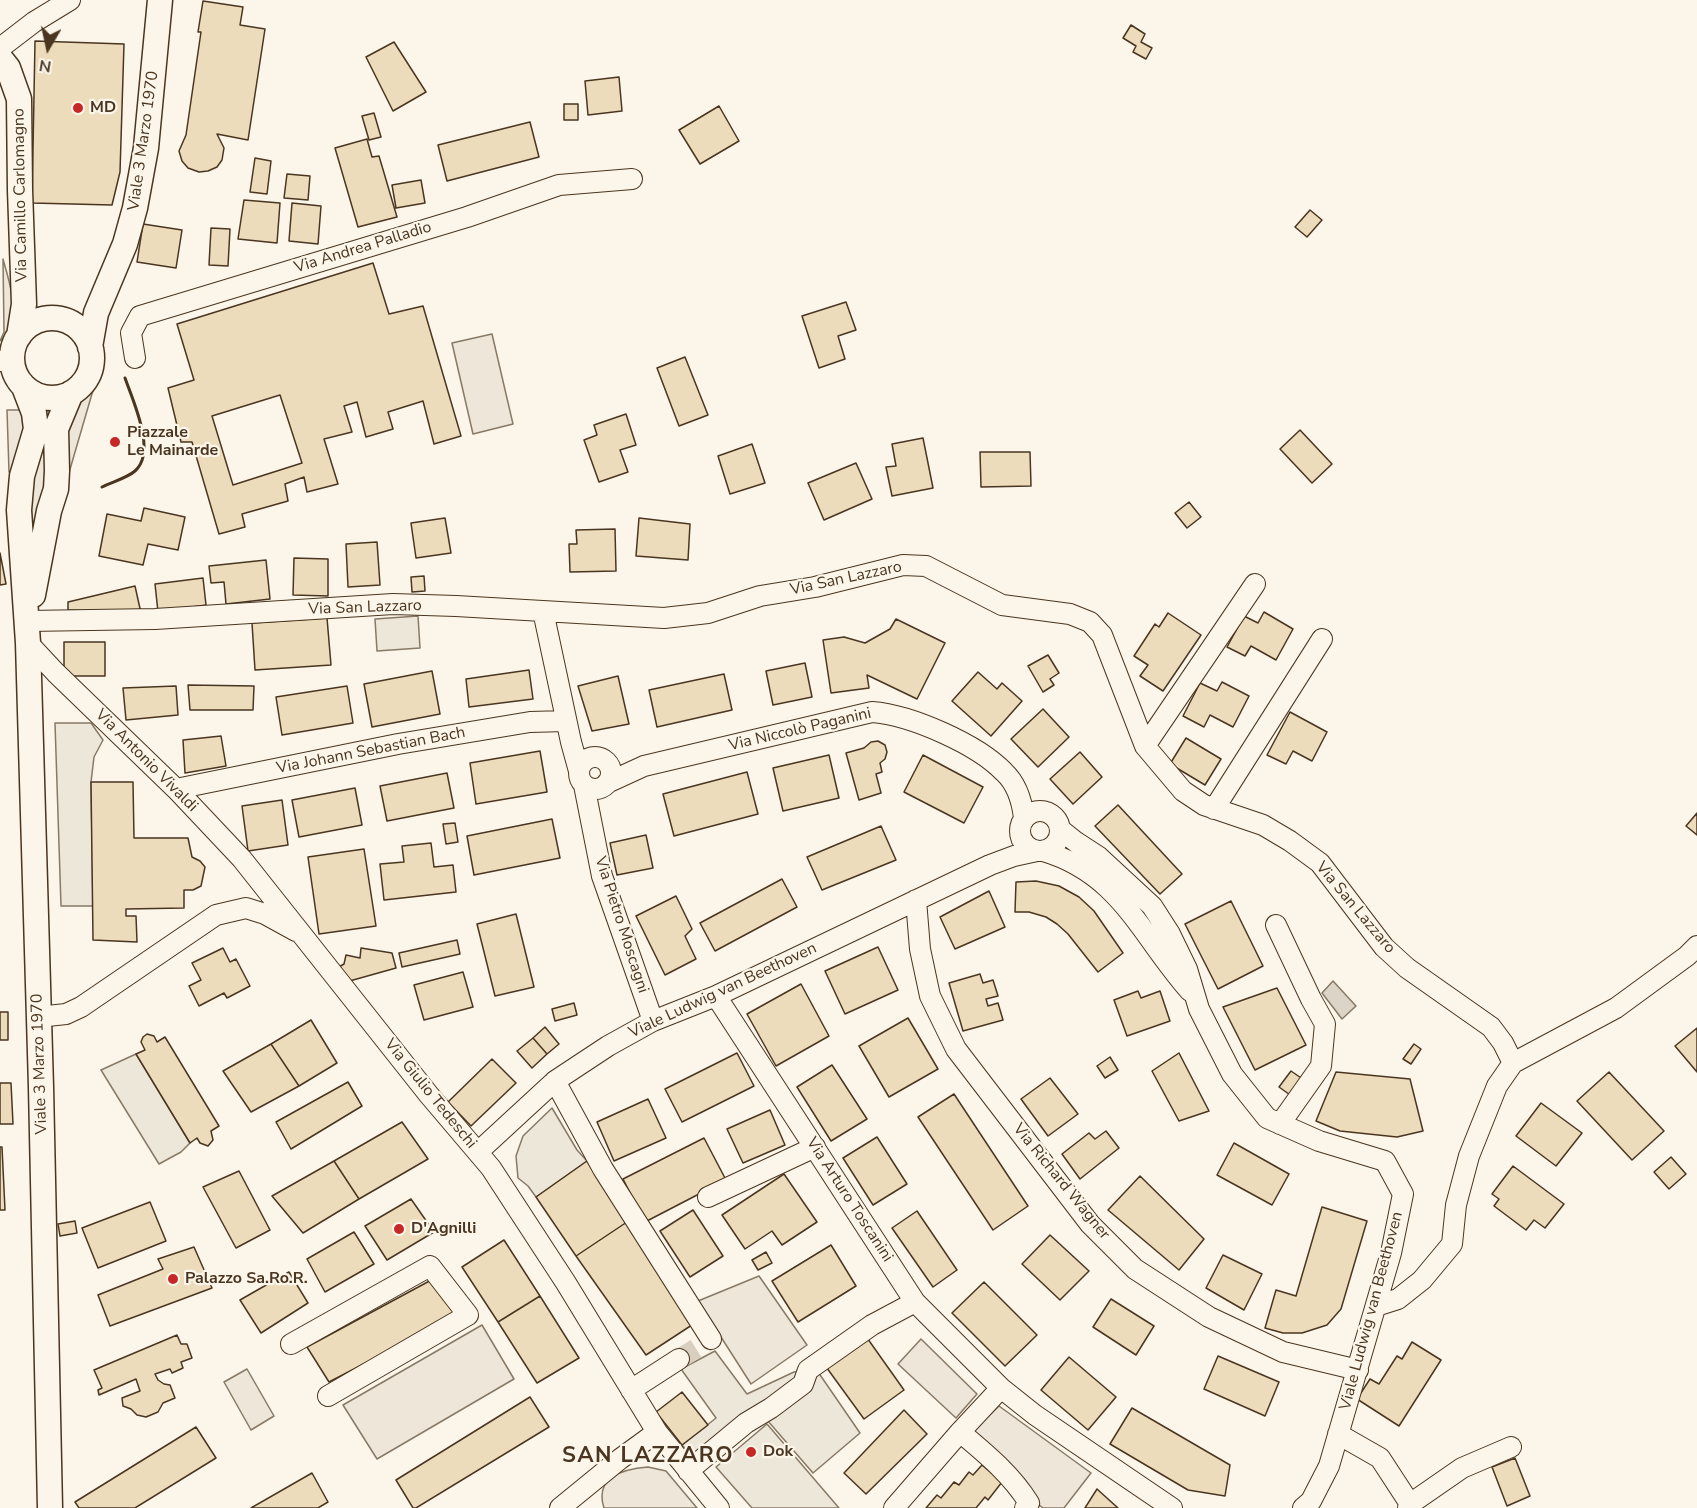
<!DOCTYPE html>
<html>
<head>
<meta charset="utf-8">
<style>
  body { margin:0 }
  #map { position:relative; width:1697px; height:1508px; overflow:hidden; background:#fbf6e9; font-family:"Nunito Sans",sans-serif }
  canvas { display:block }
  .north { position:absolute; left:18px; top:18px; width:60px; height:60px; -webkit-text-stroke:4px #fbf6e9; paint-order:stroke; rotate:189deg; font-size:16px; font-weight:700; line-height:24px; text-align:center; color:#4a3520 }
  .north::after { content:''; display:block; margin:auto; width:21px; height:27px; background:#4a3520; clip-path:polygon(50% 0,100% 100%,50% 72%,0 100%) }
</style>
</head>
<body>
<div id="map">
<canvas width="1697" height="1508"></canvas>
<div class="north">N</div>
</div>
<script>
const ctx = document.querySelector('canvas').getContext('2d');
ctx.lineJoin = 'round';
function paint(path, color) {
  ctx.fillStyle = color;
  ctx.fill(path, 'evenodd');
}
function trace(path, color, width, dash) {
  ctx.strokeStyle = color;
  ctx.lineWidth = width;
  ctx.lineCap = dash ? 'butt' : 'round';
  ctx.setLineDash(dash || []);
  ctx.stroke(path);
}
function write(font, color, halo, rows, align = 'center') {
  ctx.font = font + ' "Nunito Sans",sans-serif';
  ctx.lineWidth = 4.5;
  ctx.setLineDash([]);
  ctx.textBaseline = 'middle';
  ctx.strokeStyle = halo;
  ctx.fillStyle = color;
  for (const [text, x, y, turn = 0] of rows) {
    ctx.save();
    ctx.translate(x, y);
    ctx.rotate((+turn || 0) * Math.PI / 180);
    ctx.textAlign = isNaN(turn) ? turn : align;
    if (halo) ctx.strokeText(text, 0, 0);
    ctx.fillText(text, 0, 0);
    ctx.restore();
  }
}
const green = new Path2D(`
  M3,259C9,282 25,324 0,341L4,332Z
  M492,334L513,424L473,434L452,343Z
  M96,380L66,483L64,438L80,399Z
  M43,408H52L48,480L32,555L29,489Z
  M7,410H20L24,413L25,429L12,471L9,472Z
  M759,1276L807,1345L751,1384L698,1301Z
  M482,1325L514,1379L377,1459L343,1405Z
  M921,1339L977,1394L956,1418L898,1364Z
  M247,1369L274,1416L251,1430L224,1382Z
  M999,1406L1091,1473L1064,1508H1043L1038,1504L974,1436L975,1429Z
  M648,1467L666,1471L697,1508H604C594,1477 623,1469 648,1467Z`);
const parking = new Path2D(`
  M418,616L420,648L377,651L375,619Z
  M55,723H91L103,740L94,757L91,782L93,906H61Z
  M136,1054L190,1143L181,1152L159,1164L101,1070Z
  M552,1108L577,1150L587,1161L536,1197L528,1186L518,1178L516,1156L523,1136Z
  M715,1351L747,1394L794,1372L816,1369L860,1433L813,1473L761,1413L697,1463L682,1445L716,1418L681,1369Z
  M767,1424L839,1508H752L716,1467Z`);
const water = new Path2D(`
  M1333,981L1356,1006L1342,1019L1322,993Z`);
const building = new Path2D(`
  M203,1L243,7L240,25L265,29L248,140L217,134L224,148L222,160L217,167L208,171L199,172L188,168L182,161L179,151L186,135L201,32H198Z
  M1131,25L1145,34L1141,42L1152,48L1146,59L1133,52L1136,46L1123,38Z
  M35,41L124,44L120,172L112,205L32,203Z
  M394,42L426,92L393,111L366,57Z
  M619,77L622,111L588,115L585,81Z
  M564,104H578V120H564Z
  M719,106L739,141L700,164L679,130Z
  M374,113L381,137L369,140L362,116Z
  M530,122L539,157L447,181L438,145Z
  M367,139L372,157L379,156L397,217L358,227L335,148Z
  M255,158L271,161L267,194L250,192Z
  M287,174L310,176L308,200L284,198Z
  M421,180L425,203L396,208L392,185Z
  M244,200L280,203L277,243L238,239Z
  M292,203L321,206L318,244L289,241Z
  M1310,210L1322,220L1307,237L1295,227Z
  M143,224L182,230L176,268L137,262Z
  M211,228L230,229L228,266L209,265Z
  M373,263L389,314L423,306L461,436L434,444L423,401L388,412L393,429L366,437L357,402L344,406L352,432L324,439L338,484L307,492L304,477L285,484L288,501L242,514L245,527L219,534L192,442H181L168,388L194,380L177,324ZM280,395L302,463L233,485L212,416Z
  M846,302L856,330L838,336L845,359L819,368L802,316Z
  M685,357L708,415L679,426L657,368Z
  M626,414L636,445L620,450L628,472L599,482L584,440L597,435L594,425Z
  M1300,430L1332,464L1312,483L1280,449Z
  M923,438L933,488L892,496L886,467L896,466L892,444Z
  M752,444L765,483L730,494L718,456Z
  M980,452H1030L1031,486L981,487Z
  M856,463L872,499L824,520L808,483Z
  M1189,502L1201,517L1187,528L1175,513Z
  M144,508L185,517L178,550L148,544L143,565L99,556L107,514L141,521Z
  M445,518L451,553L416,558L411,523Z
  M639,518L690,524L688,560L636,556Z
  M615,529L616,571L570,572L569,544H577L576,530Z
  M377,542L380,585L348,587L346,544Z
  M0,553L6,584L0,585Z
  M294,558L328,559V596L293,595Z
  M266,560L270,599L226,604L224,582L211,583L209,566Z
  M424,576L425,591L412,592L411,577Z
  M203,578L206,605L158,612L155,584Z
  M135,586L141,613L68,610V602Z
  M1264,612L1293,629L1276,660L1251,646L1245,656L1227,647L1244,616L1258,623Z
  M1168,613L1201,635L1163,691L1140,676L1148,665L1134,656L1155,624L1159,627Z
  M327,618L331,665L255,670L252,623Z
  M896,619L945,643L917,699L867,675L869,688L831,693L823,640L844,637L865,643L890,629Z
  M64,642H105V676H64Z
  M1048,655L1059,673L1050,679L1054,685L1043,692L1028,666Z
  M805,663L812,697L773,705L766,671Z
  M529,670L533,699L469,707L466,679Z
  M432,671L440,714L372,727L364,684Z
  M978,672L997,689L1002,683L1022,701L991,736L952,701Z
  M724,674L732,710L657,727L649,690Z
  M618,676L629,724L592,731L578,686Z
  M1222,682L1249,696L1233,727L1210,715L1204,727L1183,716L1200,683L1217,691Z
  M188,685L254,686L253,710H190Z
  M176,686L178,715L126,720L123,688Z
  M347,686L353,723L282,735L276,697Z
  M1043,709L1069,737L1038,767L1011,739Z
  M1290,712L1327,732L1312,761L1293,751L1286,764L1267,755Z
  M221,736L226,766L185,773L183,740Z
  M1186,738L1221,759L1205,785L1170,764Z
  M878,741L885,745L887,752L885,759L880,763L882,772L876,774L881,793L859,800L846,753L864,748L871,742Z
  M540,751L547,792L476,804L470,763Z
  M1080,752L1102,777L1073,804L1050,779Z
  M829,755L839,798L783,811L773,768Z
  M923,755L983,787L964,823L904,792Z
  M747,772L758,814L674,836L663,794Z
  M447,773L454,808L387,821L380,786Z
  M91,782H133L134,838H188L192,857L200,861L205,867L201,886L193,890H184V908L126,909V916H136L137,942L93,940Z
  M355,788L362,825L299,837L292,800Z
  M282,800L288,845L248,851L242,806Z
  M1118,805L1182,874L1160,894L1095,826Z
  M1697,813V835L1686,826Z
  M552,819L560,858L474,875L467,836Z
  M455,823L458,842L446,844L443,824Z
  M881,826L896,860L822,890L807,857Z
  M646,835L653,868L617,875L610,843Z
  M431,843L434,867L453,865L456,892L384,900L380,864L404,862L402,846Z
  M364,849L376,926L319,934L308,857Z
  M782,879L797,907L715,951L700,923Z
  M1036,881L1059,886L1079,897L1094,911L1123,953L1098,972L1068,934L1057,924L1046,917L1029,912H1015L1016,882Z
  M989,891L1005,927L955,949L940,917Z
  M676,896L692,929L685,936L696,959L665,975L636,916Z
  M1231,901L1263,966L1218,989L1185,924Z
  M516,914L534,987L495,996L477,924Z
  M457,940L460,954L402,967L399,953Z
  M878,947L898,990L845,1014L825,971Z
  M223,948L230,962L236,959L250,986L227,998L224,993L199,1006L189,986L201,980L192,963Z
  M361,948L392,953L396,968L346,982L337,968L344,964L346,955L360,958Z
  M463,972L473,1007L424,1020L414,985Z
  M980,974L983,983L993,980L998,996L986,999L988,1006L998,1003L1003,1020L963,1031L949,983Z
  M801,984L829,1036L776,1066L747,1014Z
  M1277,988L1306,1045L1255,1070L1223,1007Z
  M1138,991L1141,998L1160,991L1170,1021L1127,1036L1114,1000Z
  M574,1003L577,1015L555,1021L552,1009Z
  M0,1012H8V1040H0Z
  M908,1018L938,1069L889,1097L859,1046Z
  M311,1020L337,1063L299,1086L271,1044Z
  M545,1027L559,1044L547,1054L533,1038Z
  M1697,1028V1072L1675,1046Z
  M147,1034L154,1036L157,1042L165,1037L219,1126L211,1131L213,1140L208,1146L200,1143L197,1138L190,1143L136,1054L145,1050L141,1042L143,1037Z
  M533,1038L547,1054L532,1068L517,1051Z
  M271,1044L299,1086L251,1112L223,1071Z
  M1414,1044L1421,1049L1411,1064L1403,1059Z
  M737,1053L754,1086L682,1122L665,1089Z
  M1179,1053L1209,1111L1179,1121L1152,1071Z
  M1110,1057L1118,1070L1105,1078L1097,1066Z
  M492,1059L516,1083L471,1126L448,1102Z
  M832,1065L867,1119L831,1141L797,1087Z
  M1291,1071L1304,1080L1293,1097L1279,1087Z
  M1336,1072L1410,1079L1423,1131L1397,1137L1340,1131L1316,1121Z
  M1609,1072L1664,1131L1632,1160L1577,1101Z
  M1050,1078L1078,1114L1048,1136L1021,1099Z
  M348,1082L362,1106L291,1149L276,1122Z
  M0,1083H11L13,1124H0Z
  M954,1094L1028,1206L993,1230L918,1117Z
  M648,1099L666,1138L614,1161L597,1122Z
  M1541,1103L1582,1133L1556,1166L1516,1136Z
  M770,1110L785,1145L743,1163L727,1129Z
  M402,1122L428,1159L359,1199L334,1161Z
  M1106,1131L1119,1148L1080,1179L1062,1154L1089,1133L1095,1139Z
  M877,1137L907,1184L873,1205L843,1158Z
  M704,1138L726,1180L645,1222L623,1179Z
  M1234,1143L1289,1174L1272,1205L1217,1175Z
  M0,1147H2L5,1210H0Z
  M1671,1157L1686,1174L1669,1189L1654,1172Z
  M334,1161L359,1199L303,1233L272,1196Z
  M587,1161L627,1222L576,1256L536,1197Z
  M1513,1166L1564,1204L1545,1228L1534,1220L1526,1230L1494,1206L1499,1199L1492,1194Z
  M239,1171L270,1230L236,1248L203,1187Z
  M784,1174L817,1222L782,1245L772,1231L745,1249L722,1215Z
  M1140,1176L1204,1239L1179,1270L1108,1210Z
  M411,1199L434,1232L387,1260L365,1226Z
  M150,1202L166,1241L98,1268L82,1228Z
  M1322,1207L1367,1221L1341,1309L1327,1325L1302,1333H1283L1265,1328L1276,1290L1296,1296Z
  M693,1210L723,1256L690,1277L660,1231Z
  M917,1211L957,1270L933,1287L892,1228Z
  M75,1221L77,1233L60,1236L58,1224Z
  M627,1222L695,1323L646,1355L576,1256Z
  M354,1232L374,1264L325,1292L307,1259Z
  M1050,1235L1089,1271L1060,1300L1022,1264Z
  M504,1240L540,1296L498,1322L462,1267Z
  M831,1245L856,1286L798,1322L772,1281Z
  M194,1247L212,1288L110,1326L98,1295L163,1269L158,1259Z
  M766,1252L772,1263L758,1270L752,1260Z
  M1223,1255L1262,1274L1244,1310L1206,1288Z
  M289,1272L308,1303L261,1333L240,1300Z
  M435,1278L458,1315L329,1382L307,1347Z
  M984,1282L1037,1335L1005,1366L952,1313Z
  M540,1296L579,1358L537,1383L498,1322Z
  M1111,1299L1154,1326L1136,1355L1093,1327Z
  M177,1335L181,1344H187L192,1358L181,1362L183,1368L172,1373L170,1369L155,1374L158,1380L164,1384L170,1385L175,1398L163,1403L158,1412L146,1417L137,1415L131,1409L123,1406L122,1398L140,1391L136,1379L99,1395L98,1390L102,1388L94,1370Z
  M865,1335L904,1390L864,1419L824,1364Z
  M1412,1342L1441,1360L1399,1426L1357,1399L1370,1379L1379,1384L1397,1356L1402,1359Z
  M1218,1356L1279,1382L1265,1416L1204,1389Z
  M1069,1357L1116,1397L1088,1430L1041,1390Z
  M682,1392L708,1425L682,1445L656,1412Z
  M530,1397L549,1427L416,1508H413L396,1480Z
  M1132,1408L1230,1465L1225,1496L1188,1490L1110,1444Z
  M904,1410L927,1434L866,1494L844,1473Z
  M196,1427L216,1458L135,1508H79L75,1502Z
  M1515,1458L1530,1496L1507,1506L1492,1467Z
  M982,1465L1002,1482L988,1500L985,1497L976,1508H926L937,1495L941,1498L954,1482L959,1485L969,1472L973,1475Z
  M312,1473L328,1502L318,1508H251Z
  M1097,1489L1118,1508H1085Z`);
const minorTunnel = new Path2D(`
  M679,1359L711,1339`);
const minor = new Path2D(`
  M0,48L34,22L70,0
  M135,358L131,333L140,316L467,217L559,185L632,179
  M0,361L12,360
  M543,611L571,742L579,771
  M27,621L155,619L393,604L456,606L664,618L708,613L760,596L815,587L903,565L926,566L1002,605L1070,614L1090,622L1102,635L1145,746L1183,791L1204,805L1263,825L1290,841L1320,863L1384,947L1407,968L1491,1027L1503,1043L1513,1063L1497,1086L1469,1156L1456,1205L1452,1244L1422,1280L1398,1299L1376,1306
  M28,643L56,673L176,789L242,859L429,1095L491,1168L566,1283L657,1432L719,1508
  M1145,746L1255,584
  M579 773a16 16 0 1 1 32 0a16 16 0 1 1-32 0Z
  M607,783L644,766L872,712C911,715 977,744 1004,772C1017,784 1022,801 1024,818
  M584,785L602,876L653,1021
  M176,789L398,744L530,722L566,721
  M1214,809L1322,639
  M1020 831a20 20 0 1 1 40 0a20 20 0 1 1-40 0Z
  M1061,830L1076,842L1099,857L1152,906L1170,934L1187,969L1199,1009L1232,1074L1267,1118L1319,1141L1385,1161L1403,1194L1391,1253L1329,1466L1311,1501L1303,1508
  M1043,851C1121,874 1141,936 1190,991
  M916,900L920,949L930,996L956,1049L1090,1224L1135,1269L1209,1317L1283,1352L1358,1370
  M1276,925L1311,999L1325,1024L1321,1066L1280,1124
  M716,996L915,1302L1001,1388L1035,1415L1172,1508
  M38,1017L66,1014L81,1007L216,915L246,908L265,914L296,931
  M1513,1063L1616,1008L1687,956L1697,946
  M555,1081L603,1169L711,1339
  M478,1152L555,1081L608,1046L653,1021L716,996L990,865L1014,856L1037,851
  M708,1197L815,1147
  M291,1344L430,1266L468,1315L328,1396
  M631,1390L679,1359
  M960,1432C985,1453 1011,1474 1029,1503L1025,1508
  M1338,1434L1380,1458L1410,1504L1408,1508
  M688,1471L746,1423L771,1408L803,1384L808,1370L872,1325L915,1302
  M1410,1504L1462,1468L1511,1447
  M560,1508L620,1459L657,1432
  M894,1508L960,1432L1001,1388`);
const major = new Path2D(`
  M0,58L8,68L19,99L20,190L24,304L19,336
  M12 358a40 40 0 1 1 80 0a40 40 0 1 1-80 0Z
  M90,347L96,313L125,244L135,208L146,148L160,0
  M24,387L34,413L36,429L22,476L19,510L28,643L41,1087L50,1508
  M33,595L49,511L56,489L57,471L56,429L71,393`);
const wall = new Path2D(`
  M102,487C112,482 127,478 135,471C157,452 133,401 125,378`);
const markers = [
  [78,108,6,"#c62828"],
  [115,442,6,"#c62828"],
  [399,1229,6,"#c62828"],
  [173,1279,6,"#c62828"],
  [751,1452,6,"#c62828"]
];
const poiNames = [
  ["MD",90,108],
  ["Piazzale",127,433],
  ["Le Mainarde",127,451],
  ["D'Agnilli",411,1229],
  ["Palazzo Sa.Ro.R.",185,1279],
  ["Dok",763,1452]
];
const streetNames = [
  ["Viale 3 Marzo 1970",144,141,-82],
  ["Via Camillo Carlomagno",21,195,-91],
  ["Via Andrea Palladio",363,248,-17],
  ["Via San Lazzaro",846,579,-12],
  ["Via San Lazzaro",365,608,-2],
  ["Via Niccolò Paganini",800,730,-13],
  ["Via Johann Sebastian Bach",371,751,-11],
  ["Via Antonio Vivaldi",146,761,45],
  ["Via San Lazzaro",1355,908,50],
  ["Via Pietro Moscagni",621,925,72],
  ["Viale Ludwig van Beethoven",723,991,-25],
  ["Viale 3 Marzo 1970",40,1064,-92],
  ["Via Giulio Tedeschi",430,1094,51],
  ["Via Richard Wagner",1061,1182,51],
  ["Via Arturo Toscanini",849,1200,57],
  ["Viale Ludwig van Beethoven",1372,1311,-75]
];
const districtNames = [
  ["SAN LAZZARO",648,1457]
];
paint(green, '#ede6d9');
trace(green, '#887966', 1.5);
paint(parking, '#ede7d9');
trace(parking, '#887966', 1.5);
paint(water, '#dcd4c6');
trace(water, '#887966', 1.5);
paint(building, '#ecdcbc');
trace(building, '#4a3520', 1.5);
trace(minorTunnel, '#d8cfc1', 20, [20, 10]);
trace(minor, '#4a3520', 22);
trace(major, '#4a3520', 27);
trace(minor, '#fbf6e9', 20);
trace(major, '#fbf6e9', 24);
trace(wall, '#4a3520', 3);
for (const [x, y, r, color] of markers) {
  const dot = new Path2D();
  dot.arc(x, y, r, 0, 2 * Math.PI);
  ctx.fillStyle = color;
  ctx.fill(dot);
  trace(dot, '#fbf6e9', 2);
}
write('bold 16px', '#4a3520', '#fbf6e9', poiNames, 'left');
write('16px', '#4a3520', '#fbf6e9', streetNames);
ctx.letterSpacing = '1.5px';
write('bold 22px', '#4a3520', '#fbf6e9', districtNames);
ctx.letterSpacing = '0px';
</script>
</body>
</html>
